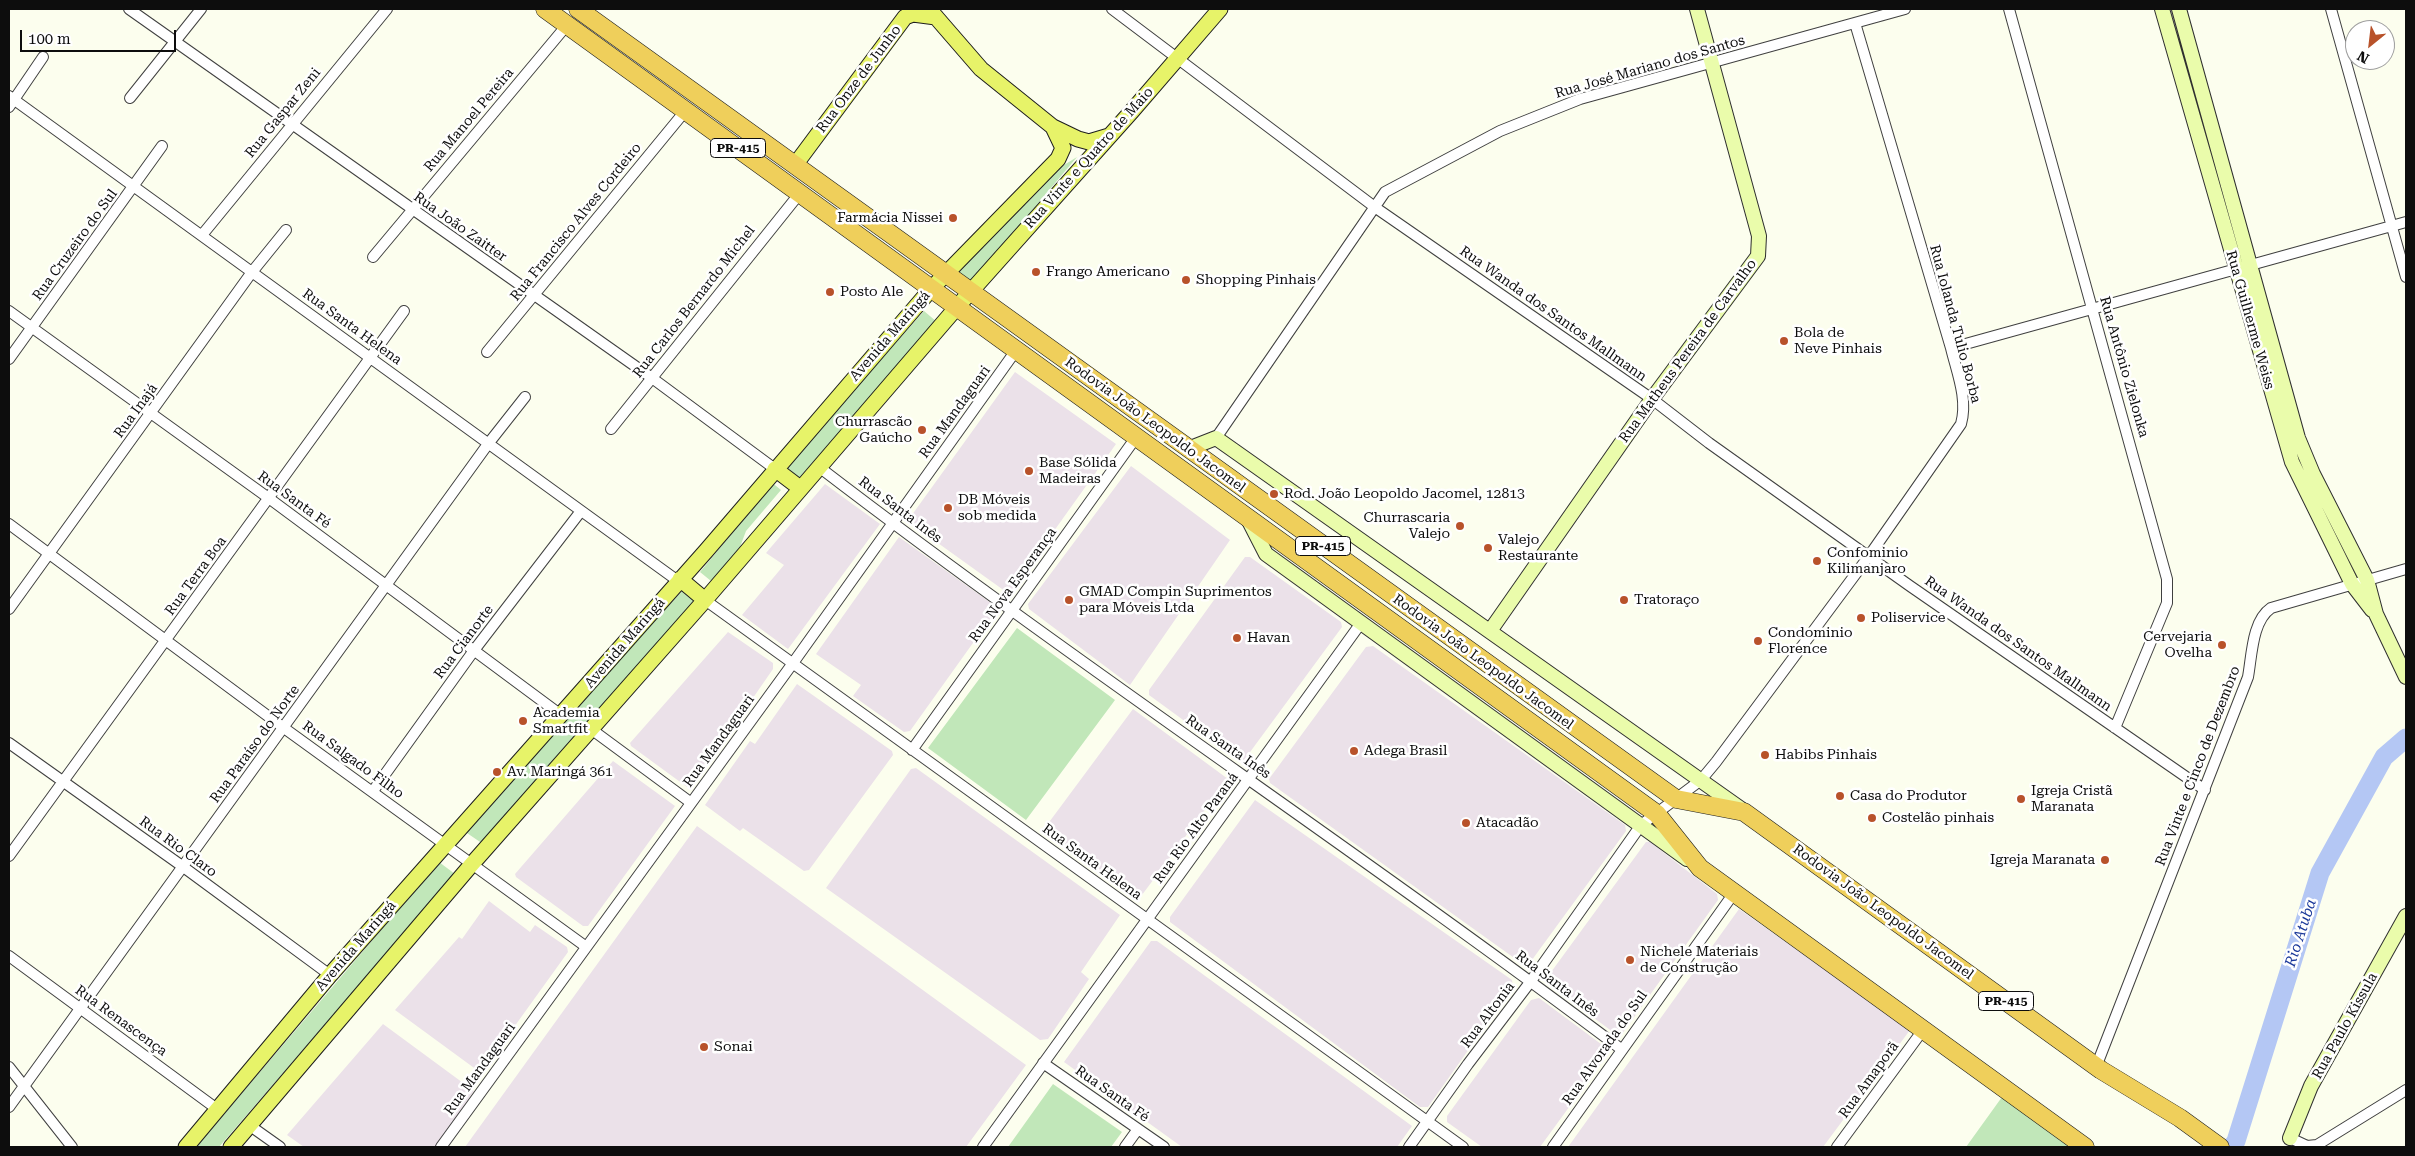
<!DOCTYPE html>
<html>
<head>
<meta charset="utf-8">
<style>
  body { margin:0 }
  #map { position:relative; width:2415px; height:1156px; overflow:hidden; background:#fcfeee; font-family:"Roboto Serif",serif }
  canvas { display:block }
  .frame { position:absolute; inset:0; border:10px solid #0d0d0d; pointer-events:none }
  .north { position:absolute; left:2345px; top:20px; width:50px; height:50px; box-sizing:border-box; background:#fff; border:1px solid #9e9e9e; border-radius:50%; rotate:209deg; font-size:14px; font-weight:700; line-height:20px; text-align:center; color:#0d0d0d }
  .north::after { content:''; display:block; margin:auto; width:18px; height:22px; background:#b8522a; clip-path:polygon(50% 0,100% 100%,50% 72%,0 100%) }
  .scale { position:absolute; left:20px; top:30px; width:156px; height:22px; box-sizing:border-box; border:2px solid #0d0d0d; border-top:0; padding-left:6px; font-size:15px; line-height:18px; white-space:nowrap; color:#0d0d0d; -webkit-text-stroke:4px #fff; paint-order:stroke }
</style>
</head>
<body>
<div id="map">
<canvas width="2415" height="1156"></canvas>
<div class="frame"></div>
<div class="north">N</div>
<div class="scale">100 m</div>
</div>
<script>
const ctx = document.querySelector('canvas').getContext('2d');
ctx.lineJoin = 'round';
function paint(path, color) {
  ctx.fillStyle = color;
  ctx.fill(path, 'evenodd');
}
function trace(path, color, width, dash) {
  ctx.strokeStyle = color;
  ctx.lineWidth = width;
  ctx.lineCap = dash ? 'butt' : 'round';
  ctx.setLineDash(dash || []);
  ctx.stroke(path);
}
function write(font, color, halo, rows, align = 'center') {
  ctx.font = font + ' "Roboto Serif",serif';
  ctx.lineWidth = 5;
  ctx.setLineDash([]);
  ctx.textBaseline = 'middle';
  ctx.strokeStyle = halo;
  ctx.fillStyle = color;
  for (const [text, x, y, turn = 0] of rows) {
    ctx.save();
    ctx.translate(x, y);
    ctx.rotate((+turn || 0) * Math.PI / 180);
    ctx.textAlign = isNaN(turn) ? turn : align;
    if (halo) ctx.strokeText(text, 0, 0);
    ctx.fillText(text, 0, 0);
    ctx.restore();
  }
}
const industrial = new Path2D(`
  M1015,372L1116,444L1009,594L910,523L909,519Z
  M1131,466L1230,540L1130,685L1029,609L1028,604Z
  M825,484L880,524L788,649L742,615L784,565L766,553Z
  M899,537L998,608L910,731L904,732L853,696L861,685L816,654Z
  M1245,557H1250L1341,622L1342,627L1242,763L1149,695V690Z
  M728,632L773,663V669L692,786L687,787L631,746L630,743Z
  M1373,646L1625,825L1626,831L1529,964L1524,965L1270,783L1269,779L1366,647Z
  M797,684L892,751L893,755L809,870L804,871L743,828L740,831L705,805L750,741L755,744Z
  M1133,709L1228,779L1139,899L1044,829Z
  M613,761L675,806L588,926H583L516,877L515,874Z
  M916,768L1120,915L1081,972L1089,979L1048,1039L1040,1040L826,888L911,769Z
  M1255,800L1512,980L1513,987L1428,1107H1420L1170,922V917Z
  M697,826L1026,1065L966,1147H465Z
  M1646,842H1650L1717,894L1718,900L1622,1034L1617,1035L1548,984L1546,979Z
  M489,901L530,932L535,925L567,947L568,952L481,1073L395,1010L459,937L462,939Z
  M1739,909L1910,1030L1823,1147H1568Z
  M1151,941H1157L1412,1126L1397,1147H1182L1064,1062Z
  M1539,998L1605,1047L1607,1055L1540,1147H1482L1447,1122V1116L1531,1000Z
  M383,1024L474,1091L435,1147H304L287,1135Z`);
const green = new Path2D(`
  M1077,157L972,282L956,270L1046,176Z
  M924,311L937,322L799,478L786,467Z
  M770,481L781,490L746,531L740,547L711,581L700,572L738,526L743,513Z
  M683,590L697,600L483,844L464,831Z
  M1017,628L1115,700L1026,820L928,748Z
  M439,862L455,874L219,1147H196Z
  M1053,1084L1122,1132L1111,1147H1008Z
  M2002,1097L2070,1147H1966Z`);
const river = new Path2D(`
  M2232,1147L2236,1141L2320,873L2384,757L2406,738`);
const street = new Path2D(`
  M129,9L652,378L775,469
  M1112,9L1376,208L1652,399L1709,443L1910,586L2205,790
  M2009,9L2167,579V603L2115,728
  M2331,9L2406,277
  M9,96L678,581
  M130,98L201,9
  M9,107L43,57
  M202,235L387,9
  M373,257L567,25
  M9,311L270,499L561,715
  M1951,348L2406,222
  M487,352L686,110
  M9,359L162,146
  M611,429L800,193
  M1216,438L1385,192L1500,131L1580,99L1905,9
  M819,467C1081,668 1357,850 1621,1049
  M9,524L284,728L585,946
  M705,600L1463,1147
  M9,609L252,272L286,230
  M591,729L690,802
  M9,743L182,866L330,975
  M912,750L1137,436
  M373,791L475,649L581,511
  M9,856L404,311
  M9,956L217,1109
  M1043,1063L1164,1147
  M9,1067L72,1147
  M2096,1067L2248,677C2252,655 2252,621 2271,608L2406,569
  M9,1107L488,444L525,397
  M249,1125L280,1147
  M2290,1138L2307,1146L2317,1145L2406,1090
  M441,1147L793,663L1017,349
  M983,1147L1361,623
  M1125,1147L1138,1129
  M1409,1147L1468,1064L1531,981L1641,825L1701,780L1716,762L1869,556L1961,424C1968,399 1957,373 1951,348L1855,23
  M1553,1147L1734,893
  M1837,1147L1923,1030`);
const secondary = new Path2D(`
  M2162,9L2292,462L2352,584L2372,610
  M2179,9L2298,438L2313,474L2367,580L2376,614L2406,677
  M1188,449L1216,438L1744,811
  M1247,517L1266,554L1687,859
  M1490,631L1652,399L1758,256L1759,236L1697,9
  M2290,1138L2311,1086L2406,916`);
const primary = new Path2D(`
  M929,9L981,69L1053,127L1078,139L1089,142L1109,136
  M795,165L905,17L913,14L936,17
  M775,469L800,488
  M680,579L705,600
  M186,1147L330,975L706,551L932,288L1058,159L1063,148L1053,127
  M231,1147L472,864L705,600L957,307L1132,111L1220,9`);
const highway = new Path2D(`
  M545,9L1657,814L1700,868L2085,1147
  M578,9L1676,799L1744,812L2101,1070L2180,1118L2220,1147`);
const markers = [
  [953,218,5,"#b8522a"],
  [1036,272,5,"#b8522a"],
  [1186,280,5,"#b8522a"],
  [830,292,5,"#b8522a"],
  [1784,341,5,"#b8522a"],
  [922,430,5,"#b8522a"],
  [1029,471,5,"#b8522a"],
  [1274,494,5,"#b8522a"],
  [948,508,5,"#b8522a"],
  [1460,526,5,"#b8522a"],
  [1488,548,5,"#b8522a"],
  [1817,561,5,"#b8522a"],
  [1069,600,5,"#b8522a"],
  [1624,600,5,"#b8522a"],
  [1861,618,5,"#b8522a"],
  [1237,638,5,"#b8522a"],
  [1758,641,5,"#b8522a"],
  [2222,645,5,"#b8522a"],
  [523,721,5,"#b8522a"],
  [1354,751,5,"#b8522a"],
  [1765,755,5,"#b8522a"],
  [497,772,5,"#b8522a"],
  [1840,796,5,"#b8522a"],
  [2021,799,5,"#b8522a"],
  [1872,818,5,"#b8522a"],
  [1466,823,5,"#b8522a"],
  [2105,860,5,"#b8522a"],
  [1630,960,5,"#b8522a"],
  [704,1047,5,"#b8522a"]
];
const shields = [
  [738,148,55],
  [1323,546,55],
  [2006,1001,55]
];
const shieldNames = [
  ["PR-415",738,148],
  ["PR-415",1323,546],
  ["PR-415",2006,1001]
];
const streetNames = [
  ["Rua José Mariano dos Santos",1650,67,-16],
  ["Rua Onze de Junho",859,79,-53],
  ["Rua Gaspar Zeni",283,113,-51],
  ["Rua Manoel Pereira",469,120,-50],
  ["Rua Vinte e Quatro de Maio",1089,158,-48],
  ["Rua Francisco Alves Cordeiro",576,222,-51],
  ["Rua João Zaitter",460,227,35],
  ["Rua Cruzeiro do Sul",75,245,-54],
  ["Rua Carlos Bernardo Michel",694,302,-52],
  ["Rua Wanda dos Santos Mallmann",1553,314,35],
  ["Rua Guilherme Weiss",2250,320,74],
  ["Rua Iolanda Tulio Borba",1955,324,75],
  ["Rua Santa Helena",352,327,36],
  ["Avenida Maringá",890,336,-49],
  ["Rua Matheus Pereira de Carvalho",1688,351,-54],
  ["Rua Antônio Zielonka",2124,367,74],
  ["Rua Inajá",136,411,-54],
  ["Rua Mandaguari",955,412,-54],
  ["Rodovia João Leopoldo Jacomel",1155,425,36],
  ["Rua Santa Fé",294,500,36],
  ["Rua Santa Inês",900,510,37],
  ["Rua Terra Boa",196,576,-54],
  ["Rua Nova Esperança",1013,585,-54],
  ["Rua Cianorte",464,642,-53],
  ["Avenida Maringá",625,643,-49],
  ["Rua Wanda dos Santos Mallmann",2018,644,35],
  ["Rodovia João Leopoldo Jacomel",1483,662,36],
  ["Rua Mandaguari",719,741,-54],
  ["Rua Paraíso do Norte",255,744,-54],
  ["Rua Santa Inês",1228,747,35],
  ["Rua Salgado Filho",353,760,36],
  ["Rua Vinte e Cinco de Dezembro",2198,766,-69],
  ["Rua Rio Alto Paraná",1196,828,-54],
  ["Rua Rio Claro",178,847,36],
  ["Rua Santa Helena",1092,862,36],
  ["Rodovia João Leopoldo Jacomel",1883,912,36],
  ["Avenida Maringá",356,946,-49],
  ["Rua Santa Inês",1557,984,37],
  ["Rua Altonia",1488,1015,-53],
  ["Rua Renascença",121,1021,36],
  ["Rua Paulo Kissula",2345,1026,-61],
  ["Rua Alvorada do Sul",1605,1048,-55],
  ["Rua Mandaguari",480,1069,-54],
  ["Rua Amaporã",1869,1080,-54],
  ["Rua Santa Fé",1112,1094,35]
];
const poiNames = [
  ["Farmácia Nissei",943,218,"right"],
  ["Frango Americano",1046,272],
  ["Shopping Pinhais",1196,280],
  ["Posto Ale",840,292],
  ["Bola de",1794,333],
  ["Neve Pinhais",1794,349],
  ["Churrascão",912,422,"right"],
  ["Gaúcho",912,438,"right"],
  ["Base Sólida",1039,463],
  ["Madeiras",1039,479],
  ["Rod. João Leopoldo Jacomel, 12813",1284,494],
  ["DB Móveis",958,500],
  ["sob medida",958,516],
  ["Churrascaria",1450,518,"right"],
  ["Valejo",1450,534,"right"],
  ["Valejo",1498,540],
  ["Restaurante",1498,556],
  ["Confominio",1827,553],
  ["Kilimanjaro",1827,569],
  ["GMAD Compin Suprimentos",1079,592],
  ["para Móveis Ltda",1079,608],
  ["Tratoraço",1634,600],
  ["Poliservice",1871,618],
  ["Condominio",1768,633],
  ["Florence",1768,649],
  ["Cervejaria",2212,637,"right"],
  ["Ovelha",2212,653,"right"],
  ["Havan",1247,638],
  ["Academia",533,713],
  ["Smartfit",533,729],
  ["Adega Brasil",1364,751],
  ["Habibs Pinhais",1775,755],
  ["Av. Maringá 361",507,772],
  ["Igreja Cristã",2031,791],
  ["Maranata",2031,807],
  ["Casa do Produtor",1850,796],
  ["Costelão pinhais",1882,818],
  ["Atacadão",1476,823],
  ["Igreja Maranata",2095,860,"right"],
  ["Nichele Materiais",1640,952],
  ["de Construção",1640,968],
  ["Sonai",714,1047]
];
const waterNames = [
  ["Rio Atuba",2301,933,-72]
];
paint(industrial, '#ebe1e9');
paint(green, '#c1e7b9');
trace(river, '#b4c7f4', 19);
trace(street, '#404040', 12);
trace(secondary, '#2f2f2f', 16);
trace(primary, '#1e1e1e', 17);
trace(highway, '#1e1e1e', 19);
trace(street, '#fff', 10);
trace(secondary, '#eafcab', 14);
trace(primary, '#e7f369', 15);
trace(highway, '#efcf5b', 18);
for (const [x, y, r, color] of markers) {
  const dot = new Path2D();
  dot.arc(x, y, r, 0, 2 * Math.PI);
  ctx.fillStyle = color;
  ctx.fill(dot);
  trace(dot, '#fff', 2);
}
for (const [x, y, w] of shields) {
  const box = new Path2D();
  box.roundRect(x - w / 2, y - 9.5, w, 19, 4);
  ctx.fillStyle = '#fff';
  ctx.fill(box);
  trace(box, '#0d0d0d', 1);
}
write('bold 12px', '#0d0d0d', null, shieldNames);
write('14px', '#0d0d0d', '#fff', streetNames);
write('14px', '#0d0d0d', '#fff', poiNames, 'left');
write('italic 15px', '#1b399a', '#fff', waterNames);
</script>
</body>
</html>
